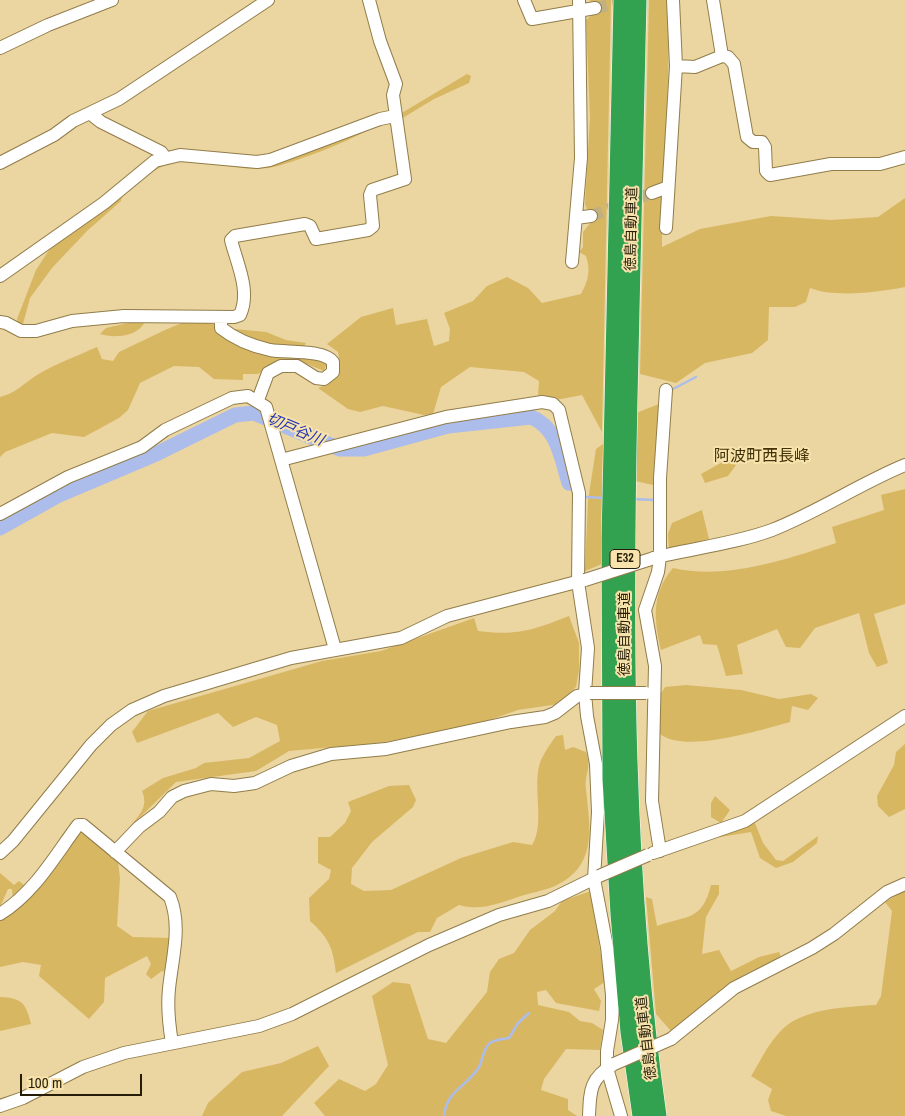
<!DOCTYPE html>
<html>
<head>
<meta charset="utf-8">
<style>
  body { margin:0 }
  #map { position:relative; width:905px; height:1116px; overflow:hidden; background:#ebd5a0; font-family:"Archivo Narrow",sans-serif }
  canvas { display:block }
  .scale { position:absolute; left:20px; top:1074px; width:122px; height:22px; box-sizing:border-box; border:2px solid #251d07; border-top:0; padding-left:6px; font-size:15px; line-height:18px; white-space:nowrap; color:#251d07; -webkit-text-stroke:4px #f8e3ac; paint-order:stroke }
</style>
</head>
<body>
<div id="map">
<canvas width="905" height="1116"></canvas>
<div class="scale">100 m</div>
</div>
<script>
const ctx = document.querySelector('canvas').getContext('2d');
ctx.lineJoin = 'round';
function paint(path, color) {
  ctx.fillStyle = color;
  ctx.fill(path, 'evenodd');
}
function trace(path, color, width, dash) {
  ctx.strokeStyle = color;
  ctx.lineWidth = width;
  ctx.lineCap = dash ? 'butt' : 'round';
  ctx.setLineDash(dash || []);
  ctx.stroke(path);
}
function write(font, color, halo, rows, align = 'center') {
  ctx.font = font + ' "Archivo Narrow","Noto Sans JP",sans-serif';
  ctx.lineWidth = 4;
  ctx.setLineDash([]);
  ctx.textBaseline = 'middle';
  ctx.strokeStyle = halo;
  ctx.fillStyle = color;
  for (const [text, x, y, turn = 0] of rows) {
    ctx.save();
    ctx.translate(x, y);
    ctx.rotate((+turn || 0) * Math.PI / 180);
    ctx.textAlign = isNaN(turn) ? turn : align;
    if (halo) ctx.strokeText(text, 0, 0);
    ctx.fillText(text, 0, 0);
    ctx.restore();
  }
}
const green = new Path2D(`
  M589,0H611L602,432L582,395L556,400L538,395L539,381L524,372L470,367L441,387L433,414L424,415L383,406L360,412L348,409L318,388C337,381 342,372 338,352L327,344L361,317L393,308L396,325L427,319L434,346L449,341L450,329L444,313L473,301L487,286L507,277L528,288L542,303L581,294C588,281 591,271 586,256L579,252L583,247V232L592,221V211L587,209L585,204L590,117L586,20L597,10V4Z
  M649,0H667C672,82 662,164 662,247L700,229L771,216L831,220L878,217L905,198V287C879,292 835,298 810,288L806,302L795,307H769L768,340L752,353L705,363L676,383L640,374Z
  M467,74L471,76L469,83L434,99L401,119L400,114Z
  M371,128C356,139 286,166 268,168C237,172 202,158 176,162C164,164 154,171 144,177L155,165L173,158L253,166Z
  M123,191L121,201L87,231L52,268L30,298L23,324H18L17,319L36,270L53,244Z
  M146,319C141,336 116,339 100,334L106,328Z
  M203,322L235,329L266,332L286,340L306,343L304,346L327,363L324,371L295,359H282L258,374H243V380L214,379L199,367L174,366L140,383L128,410L119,418L84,437L52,433L5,452L0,457V397C16,393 23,384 37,375C55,364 77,356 97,347L102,359L113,361L119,352L165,330L182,323Z
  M659,404L653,485L635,481L636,413Z
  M603,444L602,564L585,571L588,500L596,449Z
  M742,457L728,476L705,483L701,474L728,459Z
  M905,489V604L874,614L888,663L877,667L869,653L859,613L815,628L800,648L786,647L777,629L737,645L743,674L726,676L717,645L703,644L700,635L661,650C654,619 651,594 673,568C726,580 785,560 836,543L832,527L884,510L881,495Z
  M702,510L709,539L669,549L668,534L672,523Z
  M569,616L579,643V670L576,687L559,704L518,710L475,725L379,743L289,751L256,771L176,782L129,828C139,815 149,807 142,791L163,778L196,768L204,763L249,758L280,741L277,725L256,717L233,727L218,713L137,743L132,732L148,711L322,661L381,651L474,618L478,631C517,636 533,630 569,616Z
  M686,685L741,690L779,699L811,694L818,698L808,710L792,706L790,722C760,730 685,754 660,734V695L665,687Z
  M563,735L565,750L573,747L586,752C592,770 584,774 586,789C590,828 598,866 555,886C543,891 530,893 518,897C497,904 480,911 459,905L437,918L430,932H418L336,973C333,948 329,938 310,921L309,898L329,879L331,870L318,863V837H330L345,823L351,811L348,802L389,786L409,785L416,800L413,807L372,842L352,868L351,884L364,891L391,890L461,858L513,842L532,845C546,824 531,784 541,760C545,751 551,743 556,736Z
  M905,744V809L889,817L878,806L877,796L894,765L896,752Z
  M715,796L730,810L721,823L711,817V803Z
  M755,823L763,843L776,860L783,861L818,836L817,843L793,862L776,868L760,858L751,832L714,838Z
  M78,833L89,834L118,862L120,878L117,926L133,937L171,938L167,972L162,971L151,979L146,974L151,964L147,956L105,978L104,1002L89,1019L39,976L41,965L23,962L0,967V920C35,902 55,864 78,833Z
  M0,873L14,885L19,881L28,888L13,901L12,889H8L0,907Z
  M711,885H719V894L706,917L702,954L719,950L731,971L759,957L779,952L781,957L744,975L671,1031L656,1014L646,897L652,899L657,926C688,915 702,921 711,885Z
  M905,890V1116H786L771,1111L768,1100L772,1089L751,1076C760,1062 767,1046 778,1034C799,1008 845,1007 876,1005L881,996L892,911L885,902Z
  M591,891L605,982L594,989L601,1001L599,1011L556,1003L546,990L537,992L538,1005L569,1012L580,1021L592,1023L603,1030L600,1050L566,1049L544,1079L541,1090L568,1099V1110L577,1116H325L314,1103L339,1079L365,1091L376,1084L388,1065L372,996L393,982L410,984L428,1039L446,1043L487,992L490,972L499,959L514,953L530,930L555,911L562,901Z
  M0,997C22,998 26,1003 31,1024L0,1031Z
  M318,1046L329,1066L282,1116H202L208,1103L242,1072L281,1063Z`);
const stream = new Path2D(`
  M671,390L696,377
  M585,497L605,498
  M633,499L655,500
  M444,1116C447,1089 466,1088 479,1067C483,1060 483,1048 490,1043C495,1039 504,1039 509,1038L518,1023L529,1013`);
const river = new Path2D(`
  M0,528L59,495L156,454L235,415L254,413L340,449H364L448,426L531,417C558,428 561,458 569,483`);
const minorTunnel = new Path2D(`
  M595,8L631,1
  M591,216L652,193`);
const minor = new Path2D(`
  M524,0L532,19L595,8
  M0,48L48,25L112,0
  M722,56L728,57L734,64L747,137L753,142H762L765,147L766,171L770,175L831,164H880L905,157
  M676,66L695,67L722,56L713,0
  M91,114L101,122L161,152L165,157
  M0,163L54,135L73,121L119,99L268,0
  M652,193L668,187
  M576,218L591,216
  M666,228L676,66L673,0
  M572,262L581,158L579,0
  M0,276L104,203L155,161L180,155L257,162L270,160L380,119L395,116
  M221,318V328C236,340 252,346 270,350C286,353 324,349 333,362V372L324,379L316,378L297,366H281L268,373L258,400
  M0,322L6,323L21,331H36L72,321L124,316L234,317L240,315C251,291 237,264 231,240L235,236L305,224L310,226L316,239L368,230L373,226L370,195L372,190L405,179L393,95L396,84L380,41L369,0
  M281,460L446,417L542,402L553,404L559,410L579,493L578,582L588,648L585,693L587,716L596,764L598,812L594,879L607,947L612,995V1020L607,1051V1068L621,1116
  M0,514L68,477L142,447L165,430L232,398L248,396L266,407L335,649
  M653,558C693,548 734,544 772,530C818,512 859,484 905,465
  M660,851L652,801L655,666L645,610L658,572L660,557V478L666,390
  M115,852L139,827L159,812L172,797L184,791L211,784L234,786L255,783L291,766L331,754L386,749L511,722L545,717L555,713L577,696L590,693
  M0,853L13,841L91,745L111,725L132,710L164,696L291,658L401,638L447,616L584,580
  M653,853L745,821L905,716
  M0,914C35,892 54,857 78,825H83L170,897C182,927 172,958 169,989C167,1007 169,1025 172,1043
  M671,1039L734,988L812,948L834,934L887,892L905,884
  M0,1106L23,1098L83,1067L124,1053L259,1026L292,1014L429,945L499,915L548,901L599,876
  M589,1116C590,1090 590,1078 614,1064`);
const highway = new Path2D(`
  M623,0L611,539L612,779L620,914L630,1032L642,1116
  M637,0C634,133 631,266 628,399C623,638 623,878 657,1116`);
const minorBridge = new Path2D(`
  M585,580L651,559
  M590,693H646
  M599,876L648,855
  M614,1064L671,1039`);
const shields = [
  [625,559,30]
];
const shieldNames = [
  ["E32",625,559]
];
const streetNames = [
  ["徳島自動車道",632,229,-89],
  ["徳島自動車道",625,634,-90],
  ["徳島自動車道",647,1038,-97]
];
const waterNames = [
  ["切戸谷川",295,430,23]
];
const quarterNames = [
  ["阿波町西長峰",762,457]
];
paint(green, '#d8b763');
trace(stream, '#acbdeb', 2.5);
trace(river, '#acbdeb', 15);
trace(minorTunnel, '#c3b081', 12, [12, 6]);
trace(minor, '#917d4a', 14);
trace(highway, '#fff', 20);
trace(minor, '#fff', 12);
trace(highway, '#32a150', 19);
trace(minorBridge, '#917d4a', 14, []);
trace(minorBridge, '#fff', 12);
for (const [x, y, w] of shields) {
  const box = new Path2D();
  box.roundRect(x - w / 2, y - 9.5, w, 19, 4);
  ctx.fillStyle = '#f8e3ac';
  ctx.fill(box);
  trace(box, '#251d07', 1);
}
write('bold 12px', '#251d07', null, shieldNames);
write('14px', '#251d07', '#f8e3ac', streetNames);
write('italic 15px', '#2436b6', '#f8e3ac', waterNames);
write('16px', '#3f3007', '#f8e3ac', quarterNames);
</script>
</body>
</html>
